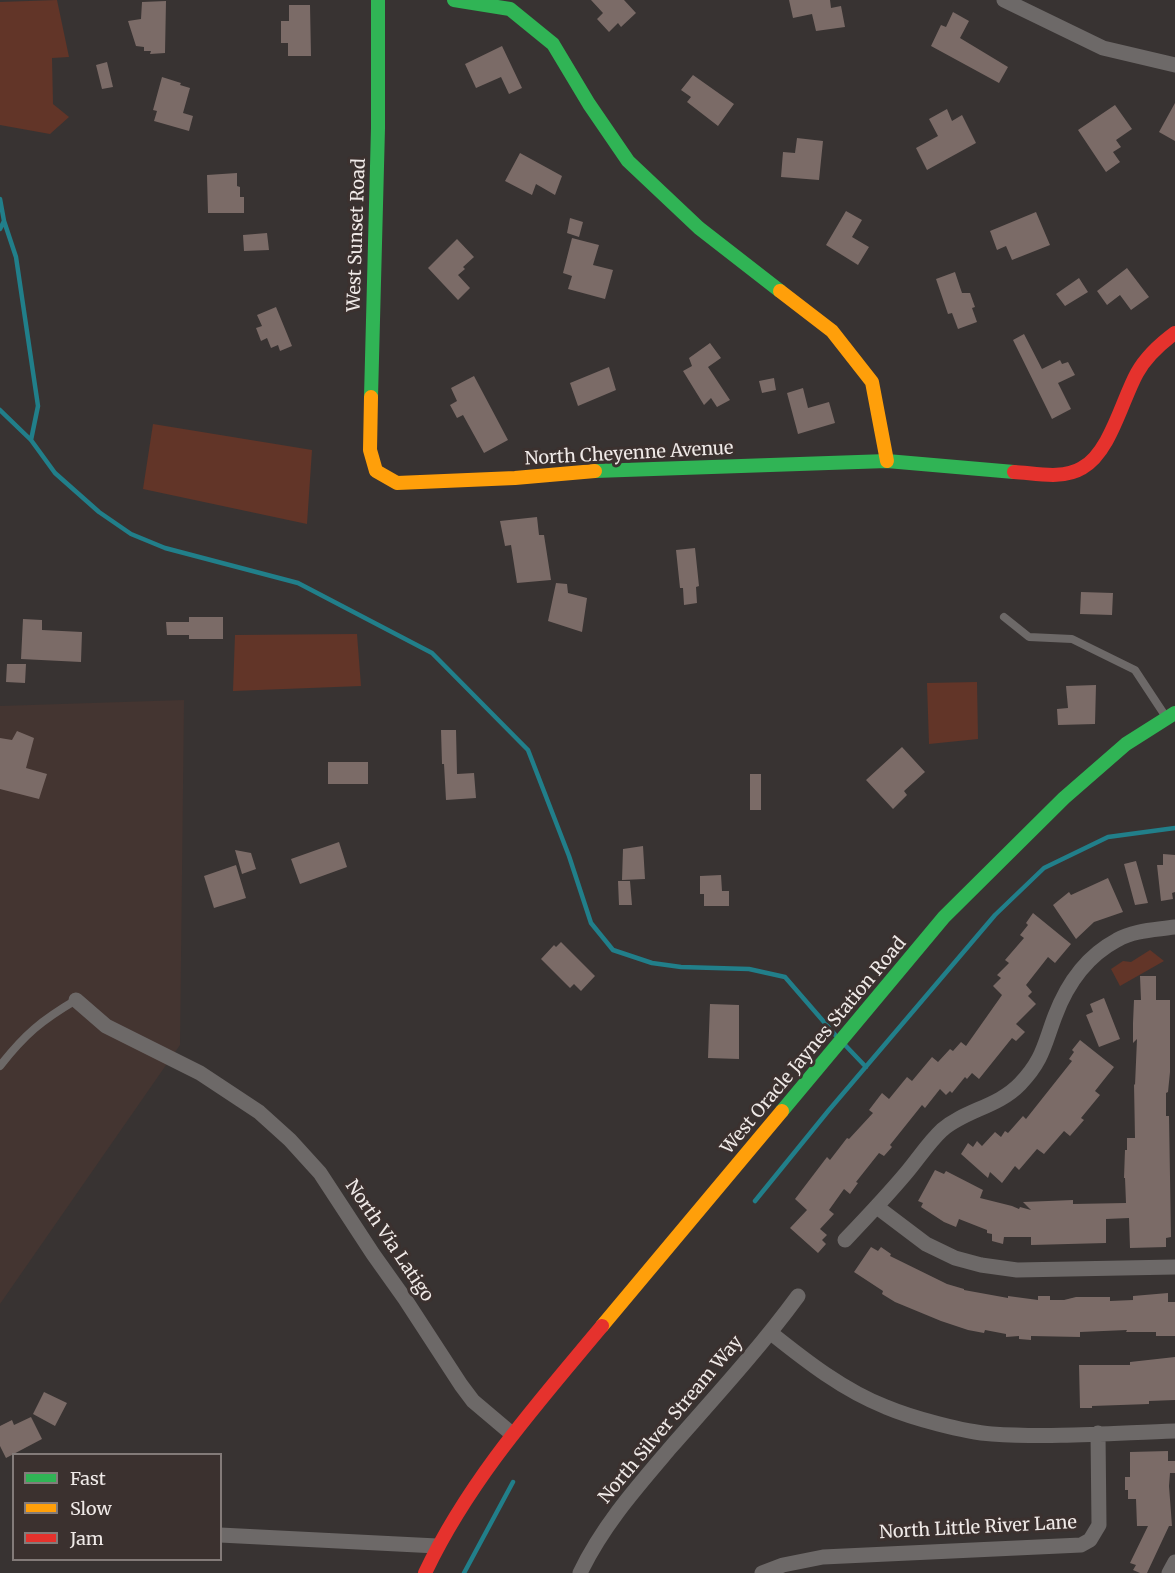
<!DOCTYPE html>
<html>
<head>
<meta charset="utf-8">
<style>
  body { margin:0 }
  #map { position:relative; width:1175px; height:1573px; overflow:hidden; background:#383332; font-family:Merriweather,serif }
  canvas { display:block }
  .legend { position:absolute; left:12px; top:1453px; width:210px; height:108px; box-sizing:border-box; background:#3b312f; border:2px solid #837b79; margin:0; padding:8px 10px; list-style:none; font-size:18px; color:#efe9e7 }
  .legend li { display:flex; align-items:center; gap:12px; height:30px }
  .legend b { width:30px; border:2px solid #837b79 }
</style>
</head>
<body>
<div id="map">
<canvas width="1175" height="1573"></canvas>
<ul class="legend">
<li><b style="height:8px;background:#30b455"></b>Fast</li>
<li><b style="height:8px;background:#ff9f0a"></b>Slow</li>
<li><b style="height:8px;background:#e5322d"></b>Jam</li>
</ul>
</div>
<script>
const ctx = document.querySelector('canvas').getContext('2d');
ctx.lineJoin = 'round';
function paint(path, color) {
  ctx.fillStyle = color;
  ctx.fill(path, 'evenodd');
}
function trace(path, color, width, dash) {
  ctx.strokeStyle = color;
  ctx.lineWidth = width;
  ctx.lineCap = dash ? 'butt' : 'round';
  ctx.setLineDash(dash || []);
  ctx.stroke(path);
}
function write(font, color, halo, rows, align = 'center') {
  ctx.font = font + ' Merriweather,serif';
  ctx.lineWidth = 6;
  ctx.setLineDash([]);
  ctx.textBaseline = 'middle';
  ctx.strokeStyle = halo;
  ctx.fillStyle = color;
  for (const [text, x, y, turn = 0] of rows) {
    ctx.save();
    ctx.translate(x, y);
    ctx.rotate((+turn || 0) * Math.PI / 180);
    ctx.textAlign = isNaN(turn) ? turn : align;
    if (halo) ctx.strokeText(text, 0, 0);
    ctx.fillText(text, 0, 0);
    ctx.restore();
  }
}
const built = new Path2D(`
  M184,700L180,1045L0,1304V706Z`);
const green = new Path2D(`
  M57,0L69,57L52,58L53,104L69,117L50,134L0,125V2Z
  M153,424L312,450L307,524L143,489Z
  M357,634L361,686L233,691L235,635Z
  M977,682L978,739L929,744L927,683Z
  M1150,950L1164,961L1120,986L1111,969L1123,961L1131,962Z`);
const stream = new Path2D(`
  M0,199L4,221L0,229
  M4,221L16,257L38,406L31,440
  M0,410L31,440L55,473L99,512L131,534L165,548L298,583L432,653L528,750L569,856L591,923L613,950L652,963L681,967L749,969L785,977L837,1037
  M845,1045L866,1067
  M755,1201L829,1110L995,915L1044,868L1108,837L1175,828
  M464,1573L513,1482`);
const building = new Path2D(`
  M591,0H624L636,13L621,27L618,23L609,32L597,19L603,13Z
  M789,0H830L831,8L841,6L845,27L816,31L812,14L793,18Z
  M166,1L165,53L150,54L151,51H144V47L136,46L128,21L141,19L142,2Z
  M289,5H310L311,56H288V43H281V21H289Z
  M953,12L969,21L960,38L1008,67L999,83L931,46L941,25L946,27Z
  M502,46L522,88L509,94L501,77L476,88L465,64Z
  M107,62L113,87L102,89L96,65Z
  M693,75L734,104L718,126L687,102L691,97L681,90Z
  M162,77L181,83L180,85L190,88L183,113L193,116L189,131L154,121L157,111L153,110Z
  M1175,103V141L1159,132Z
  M1115,105L1132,129L1116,140L1121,147L1113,152L1120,162L1106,172L1078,130Z
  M947,109L952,121L962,115L976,143L927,170L916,148L938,136L929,119Z
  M797,138L823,141L819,180L781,177L783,152L795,153Z
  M520,153L562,176L555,195L536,184L532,195L505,181Z
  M237,173V186L240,187V197H244V213H208L207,175Z
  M846,211L862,220L852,237L869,247L858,265L826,245Z
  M1036,212L1050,245L1012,260L1006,246L997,250L990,231Z
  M570,218L583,222L579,237L567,233Z
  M267,233L269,250L244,251L243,235Z
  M572,238L599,245L593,265L613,270L605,299L568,289L572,276L563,273Z
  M457,239L474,257L463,267L465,269L458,275L470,288L458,300L428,268Z
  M1127,268L1149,297L1131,310L1120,295L1107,305L1097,291Z
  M955,272L962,293H970L975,307L972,308L977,322L958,329L952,313L948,314L936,279Z
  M1079,278L1088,292L1065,306L1056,294Z
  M276,307L292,346L280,351L278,345L271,348L267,338L261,341L256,328L262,326L257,315Z
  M1024,334L1042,369L1060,360L1062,364L1068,362L1075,375L1058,383L1071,409L1052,419L1013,340Z
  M710,343L721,358L708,367L730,400L717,407L711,398L704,405L683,371L692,366L689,358Z
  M609,367L616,390L578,406L570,383Z
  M474,376L508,440L484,453L463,415L457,418L450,405L457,401L451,388Z
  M774,378L776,390L762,393L759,381Z
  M803,388L808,408L829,402L835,423L798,434L787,393Z
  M537,517L539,535H544L551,580L517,583L511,545L505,546L500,521Z
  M695,548L699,586L696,587L697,603L684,605L683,588H680L676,550Z
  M556,583L567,584L568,593L587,598L582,632L548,621Z
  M1081,592L1113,593L1112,615L1080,614Z
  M189,617H223V639H189V635H167L166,622H189Z
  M23,619L42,620V630L82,632L81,662L21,659Z
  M7,664H26L25,683L6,682Z
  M1096,685L1095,724L1058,725L1057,709L1068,708L1066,686Z
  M441,730H456L457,774L474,773L476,798L446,800L444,764H442Z
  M17,731L34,738L26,768L47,774L39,799L0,789V738L12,740Z
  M902,747L925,772L904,791L907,795L893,809L866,780Z
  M328,762H368V784H328Z
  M750,774H761V810H750Z
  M339,842L347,867L300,884L291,859Z
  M643,846L645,879L622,880L623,849Z
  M235,850L251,853L256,869L242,874Z
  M1163,854L1175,855V892L1172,893L1173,899L1161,901L1157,865H1163Z
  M1136,861L1148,903L1135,905L1124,864Z
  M236,865L246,898L214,908L204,876Z
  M721,875L722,891H729V906H704V894H700V876Z
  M1108,878L1123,912L1094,922L1076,939L1053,905L1069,892L1071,895Z
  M618,881H630L632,905H619Z
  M1033,913L1071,944L1055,963L1048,957L1026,985L1032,992L1028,996L1036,1004L1016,1024L1025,1032L1016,1041L1012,1038L979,1079L972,1073L967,1079L965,1077L952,1093L950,1091L946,1095L940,1089L925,1108L922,1105L890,1145L892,1147L884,1156L879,1153L856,1182L858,1183L850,1194L844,1189L829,1210L834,1214L820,1229L827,1235L822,1240L826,1244L818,1253L790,1228L807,1210L795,1199L827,1157L830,1160L847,1138L849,1139L873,1113L869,1110L882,1093L889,1099L907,1077L912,1081L932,1057L938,1062L950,1049L953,1051L961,1042L966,1046L1002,995L993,986L1001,978L997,975L1009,963L1005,960L1024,938L1020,935L1028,925L1026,923Z
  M561,942L595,976L581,991L574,984L570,988L541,959L554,945L556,947Z
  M1140,976H1156V1000H1170V1072L1168,1092L1166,1093V1116H1169L1171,1237L1166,1238V1247L1130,1248L1129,1218L1106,1219V1243L1031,1245V1237H1004L1003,1244L992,1241V1234L987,1233V1230L959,1219L956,1227L944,1222L921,1207L923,1203L918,1201L935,1170L944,1174L946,1171L983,1190L980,1198L1012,1206L1019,1209L1020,1207L1031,1210L1023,1202L1073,1200V1204L1126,1203L1125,1178H1124L1125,1150H1127V1138H1135L1134,1084L1135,1085L1137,1039L1133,1043V1023L1134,1000H1141Z
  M1104,998L1120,1039L1099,1047L1086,1015L1093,1012L1090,1004Z
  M710,1004L739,1005V1059L708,1058Z
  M1080,1040L1114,1067L1095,1091L1100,1095L1081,1118L1084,1120L1070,1136L1064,1131L1044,1154L1037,1149L1019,1170L1015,1166L1002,1183L990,1172L988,1178L961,1154L968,1143L973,1147L977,1141L982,1146L995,1132L1001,1137L1005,1131L1008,1133L1023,1116L1026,1119L1072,1061L1069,1059L1074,1052L1072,1050Z
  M871,1247L878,1251L881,1247L891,1254L890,1256L947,1284L964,1289V1290L1008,1298V1296L1038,1300V1296H1050V1300H1064L1076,1297H1110V1301L1133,1300V1296L1168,1293V1302H1175V1336H1156V1332H1126L1127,1330L1080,1332V1337L1031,1336V1340L1019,1339V1336L1006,1337V1334L985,1330L984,1333L968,1330L941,1321L895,1302L882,1294L883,1291L854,1272Z
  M1175,1357V1400L1149,1401V1404L1092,1406V1408H1080L1079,1365H1130V1362Z
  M44,1392L67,1403L55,1426L33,1414Z
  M31,1417L42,1439L6,1458L0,1446V1426L12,1420L14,1425Z
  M1168,1451V1461H1175V1473H1170L1169,1486L1172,1526H1169L1147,1573H1140L1133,1570L1136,1565L1130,1563L1148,1526H1137L1136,1499H1128V1490H1125V1477H1130V1452Z`);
const lane = new Path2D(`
  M1004,617L1029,637L1072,639L1135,670L1166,717
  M0,1066C25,1034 42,1020 76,1000`);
const street = new Path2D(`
  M1004,0L1103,48L1175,65
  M76,1000L106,1026L200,1073L259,1112L290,1140L320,1173L373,1254L405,1299L461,1385L473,1401L512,1434
  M877,1207L926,1244L955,1258L981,1265L1017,1270L1175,1267
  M845,1240C866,1218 887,1196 907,1172C918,1159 929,1142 942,1130C965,1110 998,1107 1020,1084C1043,1060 1044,1045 1055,1016C1067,984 1087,956 1117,940C1134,930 1156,930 1175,927
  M771,1333C806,1361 843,1390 886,1407C912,1418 964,1432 992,1434C1052,1438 1115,1433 1175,1431
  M220,1535L437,1546
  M580,1573C603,1525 637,1487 671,1447C714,1398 759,1349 798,1296
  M762,1573L783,1565L823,1557L1081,1545L1090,1540L1099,1525L1098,1433
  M1169,1573L1175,1562`);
const fast = new Path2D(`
  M454,0L510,9L553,44L589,104L628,161L699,228L780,291
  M371,397L378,128V0
  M595,471L887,461L1014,472
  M782,1111L944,917L1064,798L1126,744L1175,713`);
const slow = new Path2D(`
  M780,291L832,331L872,382L887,461
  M371,397L370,450L376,471L397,483L515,478L595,471
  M602,1326L782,1111`);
const jam = new Path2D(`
  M1014,472C1035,473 1062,480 1082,468C1110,453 1122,400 1137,373C1146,357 1160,344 1175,333
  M425,1573C469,1480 537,1404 602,1326`);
const streetNames = [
  ["West Sunset Road",357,235,-88],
  ["North Cheyenne Avenue",629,454,-3],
  ["West Oracle Jaynes Station Road",814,1046,-50],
  ["North Via Latigo",389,1241,56],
  ["North Silver Stream Way",671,1420,-50],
  ["North Little River Lane",978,1528,-3]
];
paint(built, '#443531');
paint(green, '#623528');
trace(stream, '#217f8a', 4.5);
paint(building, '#7b6b67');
trace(lane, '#6d6968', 8);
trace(street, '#6d6968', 15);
trace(fast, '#30b455', 14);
trace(slow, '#ff9f0a', 14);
trace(jam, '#e5322d', 14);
write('18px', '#efe9e7', '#3b312f', streetNames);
</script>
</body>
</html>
